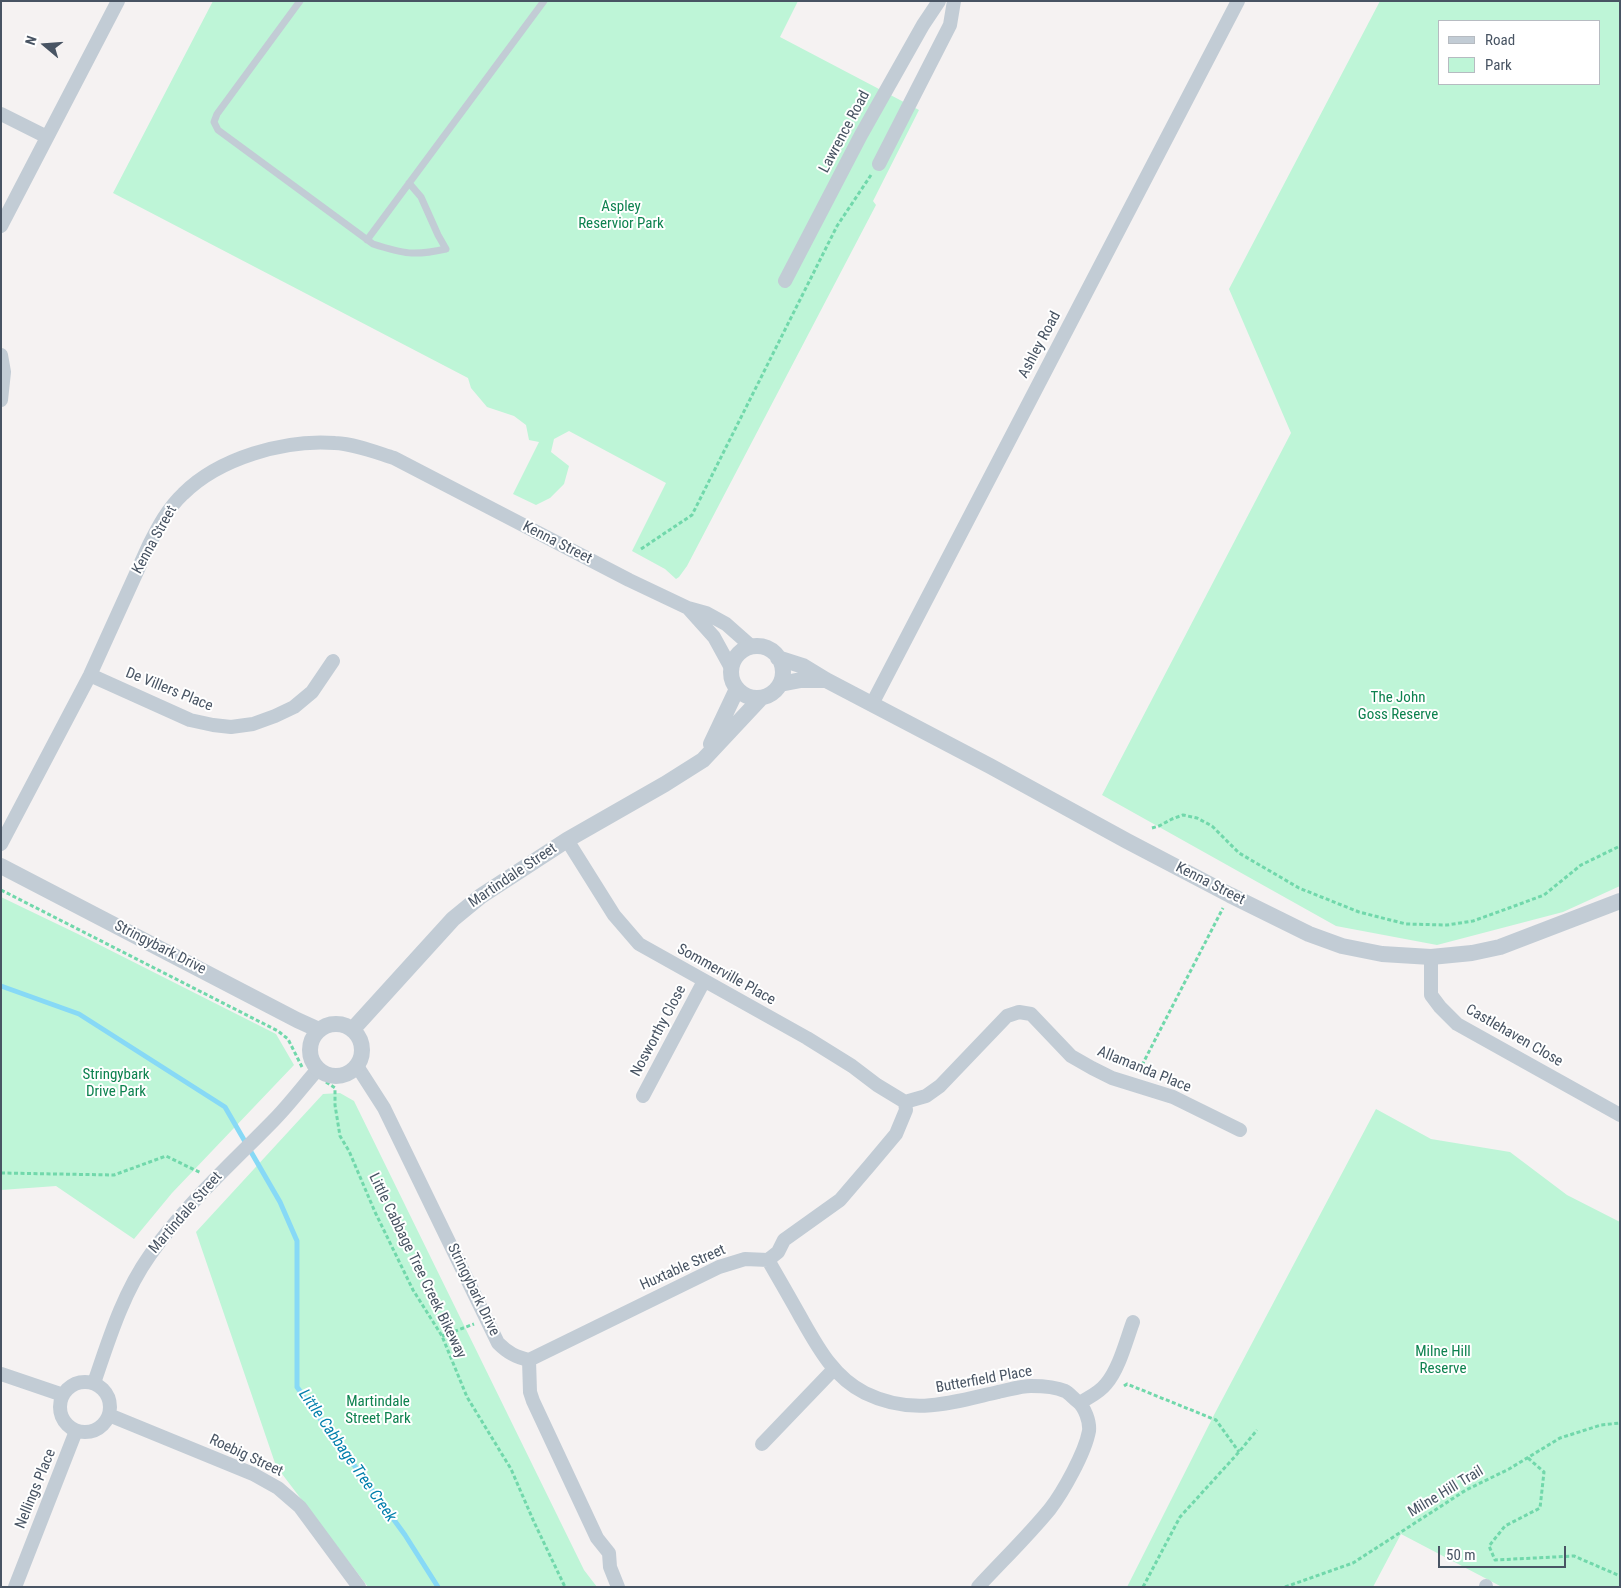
<!DOCTYPE html>
<html>
<head>
<meta charset="utf-8">
<style>
  body { margin:0 }
  #map { position:relative; width:1621px; height:1588px; overflow:hidden; background:#f5f2f2; font-family:"Roboto Condensed",sans-serif }
  canvas { display:block }
  .frame { position:absolute; inset:0; border:2px solid #485463; pointer-events:none }
  .legend { position:absolute; left:1438px; top:20px; width:162px; height:65px; box-sizing:border-box; background:#fff; border:1px solid #b6bbc1; margin:0; padding:6px 9px; list-style:none; font-size:15px; color:#485463 }
  .legend li { display:flex; align-items:center; gap:10px; height:25px }
  .legend b { width:25px; border:1px solid #b6bbc1 }
  .north { position:absolute; left:20px; top:20px; width:50px; height:50px; -webkit-text-stroke:4px #fff; paint-order:stroke; rotate:288deg; font-size:14px; font-weight:700; line-height:20px; text-align:center; color:#485463 }
  .north::after { content:''; display:block; margin:auto; width:18px; height:22px; background:#485463; clip-path:polygon(50% 0,100% 100%,50% 72%,0 100%) }
  .scale { position:absolute; left:1438px; top:1546px; width:128px; height:22px; box-sizing:border-box; border:2px solid #485463; border-top:0; padding-left:6px; font-size:15px; line-height:18px; white-space:nowrap; color:#485463; -webkit-text-stroke:4px #fff; paint-order:stroke }
</style>
</head>
<body>
<div id="map">
<canvas width="1621" height="1588"></canvas>
<div class="frame"></div>
<ul class="legend">
<li><b style="height:6px;background:#c2ccd5"></b>Road</li>
<li><b style="height:14px;background:#bef5d7"></b>Park</li>
</ul>
<div class="north">N</div>
<div class="scale">50 m</div>
</div>
<script>
const ctx = document.querySelector('canvas').getContext('2d');
ctx.lineJoin = 'round';
function paint(path, color) {
  ctx.fillStyle = color;
  ctx.fill(path, 'evenodd');
}
function trace(path, color, width, dash) {
  ctx.strokeStyle = color;
  ctx.lineWidth = width;
  ctx.lineCap = dash ? 'butt' : 'round';
  ctx.setLineDash(dash || []);
  ctx.stroke(path);
}
function write(font, color, halo, rows, align = 'center') {
  ctx.font = font + ' "Roboto Condensed",sans-serif';
  ctx.lineWidth = 4;
  ctx.setLineDash([]);
  ctx.textBaseline = 'middle';
  ctx.strokeStyle = halo;
  ctx.fillStyle = color;
  for (const [text, x, y, turn = 0] of rows) {
    ctx.save();
    ctx.translate(x, y);
    ctx.rotate((+turn || 0) * Math.PI / 180);
    ctx.textAlign = isNaN(turn) ? turn : align;
    if (halo) ctx.strokeText(text, 0, 0);
    ctx.fillText(text, 0, 0);
    ctx.restore();
  }
}
const green = new Path2D(`
  M213,1H798L780,37L919,110L873,201L876,205L687,566L679,577L676,579L665,569L632,551L666,483L569,431L554,439L551,452L569,466L564,484L550,498L536,505L513,494L539,442L529,440L526,425L514,416L487,407L471,388L468,378L113,193Z
  M1380,1H1620V886L1563,912L1437,945L1336,926L1102,795L1291,433L1229,289ZM1440,21H1600V84H1440Z
  M1,897L80,935L276,1034L294,1065L172,1193L134,1239L56,1186L1,1190Z
  M340,1093L354,1101L584,1570L597,1587H368L276,1466L196,1232L323,1094Z
  M1376,1109L1431,1139L1510,1152L1567,1195L1620,1222V1587H1502L1401,1534L1373,1587H1127L1215,1413Z`);
const stream = new Path2D(`
  M1,986L79,1014L225,1107L280,1202L297,1241V1387L405,1535L438,1587`);
const path = new Path2D(`
  M641,549L692,515L837,226L871,175
  M1152,828L1159,826L1172,819L1183,815L1197,818L1212,826L1239,853L1299,888L1359,912L1406,924L1447,925L1473,921L1509,908L1544,895L1581,865L1620,846
  M1,890L278,1031L288,1039L302,1067
  M1139,1071L1223,908
  M326,1082L335,1088V1105L340,1136L349,1151L375,1212L413,1290L442,1336L467,1397L511,1469L534,1522L565,1587
  M1,1173L114,1175L166,1156L201,1173
  M442,1336L474,1324
  M1124,1386L1127,1384L1216,1420L1239,1452
  M1528,1458L1544,1472L1540,1508L1505,1526L1489,1546L1495,1560L1574,1556L1620,1576
  M1143,1587L1180,1517L1239,1452L1257,1430
  M1285,1587L1353,1563L1466,1490L1509,1469L1560,1438L1601,1425L1620,1423`);
const service = new Path2D(`
  M300,1L217,114L214,122L218,130L373,244C404,254 414,256 446,249L438,235L421,197L409,183
  M367,240L544,1`);
const minor = new Path2D(`
  M1,114L47,137
  M879,164L950,25L954,1
  M1,226L118,1
  M785,281L861,135L923,25L939,1
  M1,355L4,372L1,400
  M688,608L714,637L731,668
  M90,675L190,720L213,725L231,727L253,724L275,716L294,707L312,692L333,661
  M872,704L1238,1
  M567,840L614,915L639,944L807,1038L852,1066L877,1085L905,1102
  M1,844L90,675L149,545C158,527 168,508 183,494C219,458 285,439 335,443C355,444 375,452 394,458L629,580L688,608L706,613L726,624L752,647
  M1431,957V995L1440,1007L1457,1024L1620,1115
  M357,1066L384,1108L498,1343C508,1353 516,1357 529,1360L530,1392L533,1401L597,1538L609,1553L610,1567L618,1587
  M643,1096L704,981
  M905,1102L926,1096L940,1086L1007,1016L1019,1012L1031,1014L1071,1056L1092,1068L1112,1078L1173,1097L1240,1130
  M768,1260C779,1279 790,1298 800,1316C817,1346 833,1377 865,1393C912,1416 950,1403 998,1392C1009,1390 1020,1386 1031,1386C1042,1386 1056,1387 1065,1391C1069,1393 1073,1398 1077,1401C1085,1407 1090,1422 1089,1431C1085,1453 1063,1492 1050,1509C1028,1536 1002,1561 978,1587
  M529,1360L719,1267L745,1259L768,1260L778,1252L784,1240L840,1200L870,1165L896,1134L906,1110L905,1102
  M1,1374L63,1395
  M60 1407a25 25 0 1 1 50 0a25 25 0 1 1-50 0Z
  M94,1383C109,1339 123,1293 150,1255C185,1205 231,1164 273,1121C289,1105 303,1086 318,1069
  M1080,1403C1089,1397 1099,1393 1106,1384C1119,1369 1126,1341 1133,1322
  M109,1415L253,1474L278,1488L300,1507L359,1587
  M762,1444L833,1370
  M15,1587L76,1431
  M1486,1587V1586`);
const tertiary = new Path2D(`
  M731 672a26 26 0 1 1 52 0a26 26 0 1 1-52 0Z
  M778,658L803,666L826,680L990,766L1127,841L1230,895L1309,934L1342,946L1382,954L1431,957L1472,953L1500,947L1620,901
  M780,684L801,680H826
  M711,744L737,689
  M1,866L297,1020L319,1030
  M310 1050a26 26 0 1 1 52 0a26 26 0 1 1-52 0Z
  M353,1029L453,919L481,896L567,840L665,784L703,760L761,698`);
const streetNames = [
  ["Lawrence Road",845,132,-62],
  ["Ashley Road",1040,345,-62],
  ["Kenna Street",155,540,-61],
  ["Kenna Street",557,543,27],
  ["De Villers Place",169,690,22],
  ["Martindale Street",513,876,-34],
  ["Kenna Street",1210,884,27],
  ["Stringybark Drive",160,948,27],
  ["Sommerville Place",726,975,29],
  ["Nosworthy Close",659,1031,-62],
  ["Castlehaven Close",1514,1036,30],
  ["Allamanda Place",1144,1070,22],
  ["Martindale Street",186,1213,-49],
  ["Little Cabbage Tree Creek Bikeway",417,1266,64],
  ["Huxtable Street",683,1268,-24],
  ["Stringybark Drive",473,1290,64],
  ["Butterfield Place",984,1380,-10],
  ["Roebig Street",246,1456,25],
  ["Nellings Place",36,1489,-68],
  ["Milne Hill Trail",1446,1492,-31]
];
const parkNames = [
  ["Aspley",621,207],
  ["Reservior Park",621,224],
  ["The John",1398,698],
  ["Goss Reserve",1398,715],
  ["Stringybark",116,1075],
  ["Drive Park",116,1092],
  ["Milne Hill",1443,1352],
  ["Reserve",1443,1369],
  ["Martindale",378,1402],
  ["Street Park",378,1419]
];
const waterNames = [
  ["Little Cabbage Tree Creek",347,1456,55]
];
paint(green, '#bef5d7');
trace(stream, '#87d9f6', 5);
trace(path, '#71d8ab', 3, [4, 2.5]);
trace(service, '#c2ccd5', 7);
trace(minor, '#c2ccd5', 14);
trace(tertiary, '#c2ccd5', 16);
write('15px', '#485463', '#fff', streetNames);
write('15px', '#0d824f', '#fff', parkNames);
write('italic 16px', '#027fac', '#fff', waterNames);
</script>
</body>
</html>
